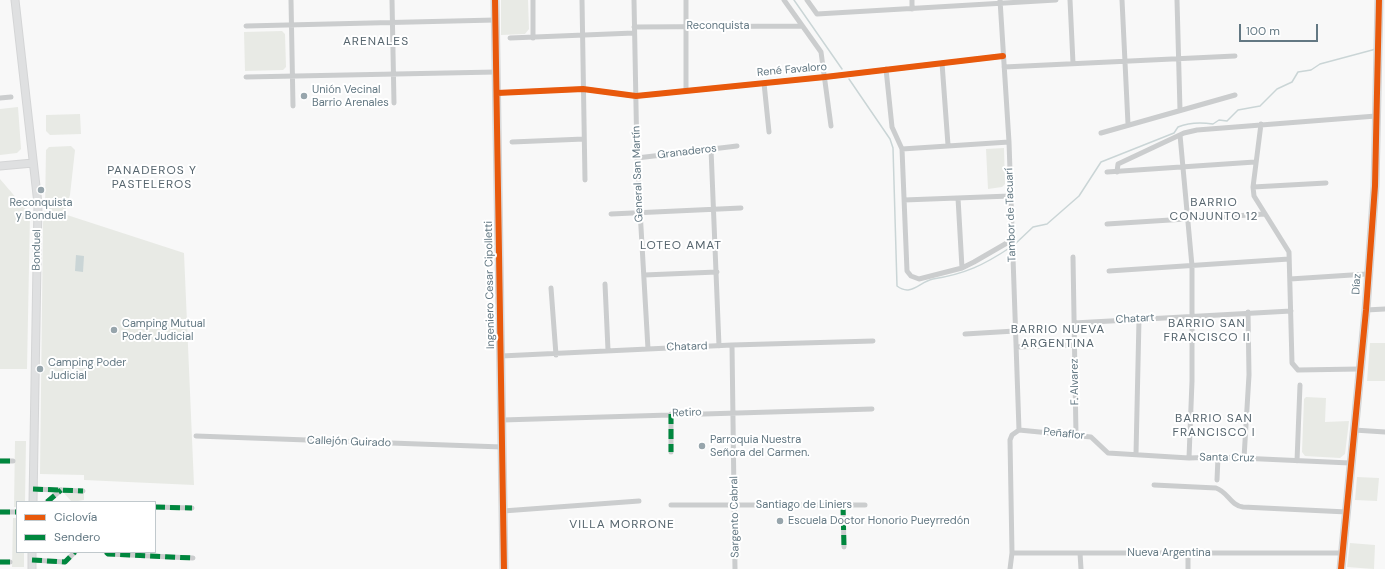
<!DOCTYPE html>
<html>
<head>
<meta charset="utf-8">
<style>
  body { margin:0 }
  #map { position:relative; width:1385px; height:569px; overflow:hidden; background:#f8f8f8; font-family:"DM Sans",sans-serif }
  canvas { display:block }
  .legend { position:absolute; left:16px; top:501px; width:140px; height:52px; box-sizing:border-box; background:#fff; border:1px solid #c1c9cd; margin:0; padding:5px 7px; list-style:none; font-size:12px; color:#637883 }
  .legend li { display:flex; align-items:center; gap:8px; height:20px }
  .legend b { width:20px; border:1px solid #c1c9cd }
  .scale { position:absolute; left:1239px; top:24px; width:79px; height:18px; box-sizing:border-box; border:2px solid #637883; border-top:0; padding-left:5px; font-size:12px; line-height:14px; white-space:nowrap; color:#637883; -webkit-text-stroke:3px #fff; paint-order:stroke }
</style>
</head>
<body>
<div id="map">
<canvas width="1385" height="569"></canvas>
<ul class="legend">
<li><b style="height:5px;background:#e8590c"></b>Ciclovía</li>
<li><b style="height:5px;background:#00873e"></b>Sendero</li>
</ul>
<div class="scale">100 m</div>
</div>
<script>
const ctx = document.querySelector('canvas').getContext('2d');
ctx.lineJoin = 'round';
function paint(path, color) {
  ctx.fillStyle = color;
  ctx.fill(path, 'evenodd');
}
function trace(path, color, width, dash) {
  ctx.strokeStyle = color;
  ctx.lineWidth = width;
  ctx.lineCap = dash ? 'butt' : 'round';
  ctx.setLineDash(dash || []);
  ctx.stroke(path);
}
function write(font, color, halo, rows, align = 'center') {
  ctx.font = font + ' "DM Sans",sans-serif';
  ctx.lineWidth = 4;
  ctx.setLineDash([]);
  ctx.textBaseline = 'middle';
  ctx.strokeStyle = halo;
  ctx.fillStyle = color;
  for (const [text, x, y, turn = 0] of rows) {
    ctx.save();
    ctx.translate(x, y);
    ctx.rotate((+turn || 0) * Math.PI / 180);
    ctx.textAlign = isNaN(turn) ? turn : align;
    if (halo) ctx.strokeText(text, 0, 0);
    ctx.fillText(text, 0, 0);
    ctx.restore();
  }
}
const green = new Path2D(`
  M501,0H528L529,29L525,34L501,35Z
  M282,31L285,34L286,67L283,70L245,71L244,32Z
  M18,107L21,149L17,153L0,155V109Z
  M80,114L81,134L50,135L46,131V115Z
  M71,146L75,150L70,195L64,214L184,253L194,485L84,480V475L40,474L43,223L45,208L46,150L49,147Z
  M1004,148L1005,184L1002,187L988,189L986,149Z
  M0,179L30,214L27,369H0Z
  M1370,343H1385V381H1367Z
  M1306,397L1326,398L1325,422L1349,421L1345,454L1340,458L1305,456L1302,452L1304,399Z
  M15,441H26L25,502H17V507H14Z
  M1357,477L1379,478L1377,501L1355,500Z
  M62,491L84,492V500L72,502Z
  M13,518H17V552H24V567H12Z
  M1350,543L1375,545L1374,569L1347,567Z`);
const water = new Path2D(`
  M76,255L84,256L83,272L75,271Z`);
const stream = new Path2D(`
  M794,0L842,69
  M849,79L890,139L893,148L897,286C911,297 919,282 933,279C965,274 984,265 1011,247
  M1014,245L1033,227L1047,224L1079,196L1101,162L1174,133L1178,127C1190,122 1200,122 1213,124L1219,120L1227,121L1238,110L1260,106L1277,89L1292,82L1298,72L1311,70L1320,64L1376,49`);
const street = new Path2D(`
  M291,0L293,106
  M392,0L394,103
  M533,0V38
  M582,0L585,180
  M634,0L637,158L648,349
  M686,0V91
  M784,0L821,52L831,126
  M807,0L817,14L1056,0
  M912,0V9
  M1000,0L1009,142L1019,430
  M1070,0L1073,63
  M1122,0L1128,124
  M1177,0L1180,110
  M246,26L495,20
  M634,27L802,26
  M510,38L634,33
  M942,63L948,145
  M1004,67L1235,56
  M886,69L892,127L902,149L907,271L911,276L919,279L962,268L974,262L1012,240
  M246,77L496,72
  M764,83L769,132
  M497,93L583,89L636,96L825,77L1003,56
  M0,98L11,97
  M1261,124L1253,187L1254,196L1289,252L1292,363L1298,370L1359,369
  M1101,133L1235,95
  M1180,135L1192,266V381L1189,458
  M512,142L584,139
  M711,149L719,346
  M902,149L1009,142
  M637,158L737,146
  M1107,172L1255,162
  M1117,172L1118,164L1184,133L1197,130L1376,116
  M1253,187L1326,183
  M958,198L962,268
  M904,200L1010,196
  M611,214L741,208
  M1107,224L1265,214
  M1073,257L1076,435
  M1109,271L1289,259
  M644,275L717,272
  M1290,279L1367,274
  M605,284L608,350
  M551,288L556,355
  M1366,310L1385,309
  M1074,323L1291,311
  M965,334L1015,331
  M732,345L735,569
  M1016,347L1075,345
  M501,356L732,345L873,341
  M671,414V452
  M502,420L872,409
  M1019,430L1091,437L1108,453L1189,458L1218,457L1350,463
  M1354,430L1385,432
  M196,436L502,447
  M1136,454L1139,319
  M1244,458L1249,375L1248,312
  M0,461H13
  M1297,461L1300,385
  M1217,480L1218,457
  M1154,485L1216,488C1228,492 1230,505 1243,507L1347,512
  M33,489L83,491
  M47,502L61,490
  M671,505H865
  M843,505L844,547
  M155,507L192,508
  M503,511L639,501
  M0,512H17
  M106,552L108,554L193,558
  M1012,553L1010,440L1012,435L1019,430
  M1080,553L1081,569
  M32,560L65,562L75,552
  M0,562H10
  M1010,569L1012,553H1343
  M1188,569V553`);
const secondary = new Path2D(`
  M15,0L38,204L33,502
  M495,0L504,569
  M0,166L33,163
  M32,569V552
  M1341,569L1366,310L1375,186L1379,0`);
const quiet = new Path2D(`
  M671,414V452
  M0,461H13
  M33,489L83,491
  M47,502L61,490
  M843,505L844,547
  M155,507L192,508
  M0,512H17
  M106,552L108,554L193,558
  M32,560L65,562L75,552
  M0,562H10`);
const cycleway = new Path2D(`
  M495,0L504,569
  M497,93L583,89L636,96L825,77L1003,56
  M1341,569L1366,310L1375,186L1379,0`);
const markers = [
  [304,96,4,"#97a5ac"],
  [41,190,4,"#97a5ac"],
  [114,330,4,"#97a5ac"],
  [40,369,4,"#97a5ac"],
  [702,446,4,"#97a5ac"],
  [780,521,4,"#97a5ac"]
];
const streetNames = [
  ["Reconquista",718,26],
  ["René Favaloro",792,70,-5],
  ["Granaderos",687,152,-7],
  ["General San Martín",638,174,-92],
  ["Tambor de Tacuarí",1011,215,-92],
  ["Bonduel",37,250,-89],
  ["Díaz",1357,284,-87],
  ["Ingeniero Cesar Cipolletti",490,285,-91],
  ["Chatart",1135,319,-3],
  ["Chatard",687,347,-2],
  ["F. Alvarez",1075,382,-91],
  ["Retiro",687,413,-2],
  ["Peñaflor",1064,434,6],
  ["Callejón Guirado",349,442,2],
  ["Santa Cruz",1227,458,1],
  ["Santiago de Liniers",804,505],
  ["Sargento Cabral",735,517,-91],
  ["Nueva Argentina",1169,553]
];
const poiNames = [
  ["Unión Vecinal",312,90],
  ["Barrio Arenales",312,103],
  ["Reconquista",41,203,"center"],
  ["y Bonduel",41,216,"center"],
  ["Camping Mutual",122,324],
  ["Poder Judicial",122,337],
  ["Camping Poder",48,363],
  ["Judicial",48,376],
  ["Parroquia Nuestra",710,440],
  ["Señora del Carmen.",710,453],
  ["Escuela Doctor Honorio Pueyrredón",788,521]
];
const neighbourhoodNames = [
  ["ARENALES",376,42],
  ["PANADEROS Y",152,171],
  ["PASTELEROS",152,185],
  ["BARRIO",1214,203],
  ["CONJUNTO 12",1214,217],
  ["LOTEO AMAT",681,246],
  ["BARRIO SAN",1207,324],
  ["FRANCISCO II",1207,338],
  ["BARRIO NUEVA",1058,330],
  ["ARGENTINA",1058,344],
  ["BARRIO SAN",1214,419],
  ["FRANCISCO I",1214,433],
  ["VILLA MORRONE",622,525]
];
paint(green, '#e8eae5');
paint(water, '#cad5d6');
trace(stream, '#cad5d6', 1.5);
trace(secondary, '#d4d5d6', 9);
trace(street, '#cbcdce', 5);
trace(secondary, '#dfe0e1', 7);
trace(quiet, '#00873e', 5, [10, 5]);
trace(cycleway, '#e8590c', 6);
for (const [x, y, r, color] of markers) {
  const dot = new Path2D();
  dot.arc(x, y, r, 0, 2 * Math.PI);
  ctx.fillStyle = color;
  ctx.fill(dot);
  trace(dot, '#fff', 1.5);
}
write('11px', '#637883', '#fff', streetNames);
write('11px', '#637883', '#fff', poiNames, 'left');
ctx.letterSpacing = '1px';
write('12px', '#56656e', '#fff', neighbourhoodNames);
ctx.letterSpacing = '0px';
</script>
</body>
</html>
